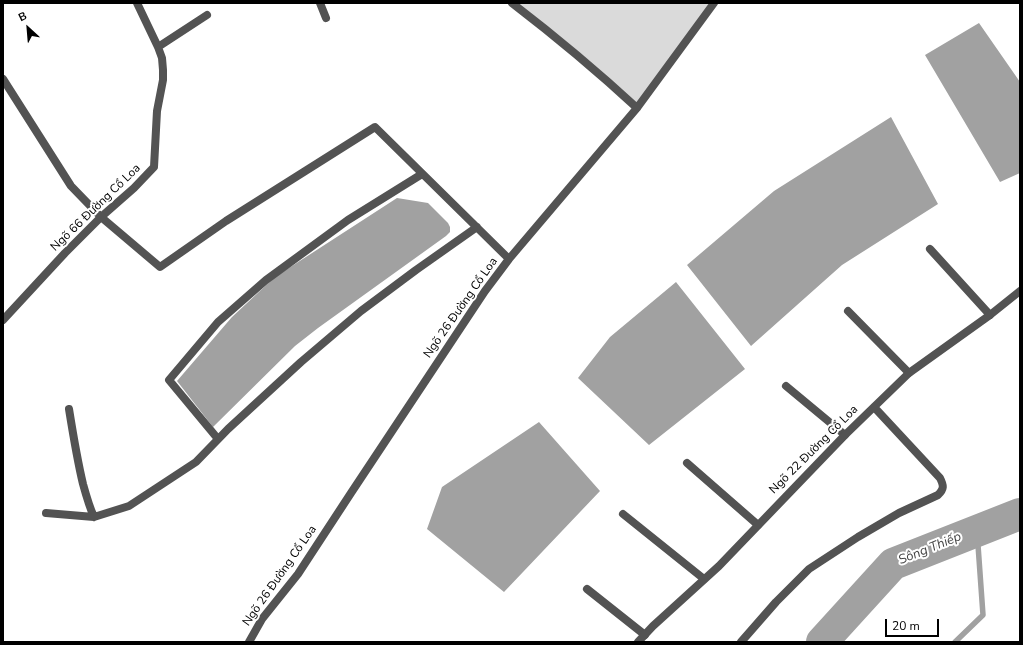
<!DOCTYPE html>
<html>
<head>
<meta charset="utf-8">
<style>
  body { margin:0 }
  #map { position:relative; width:1023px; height:645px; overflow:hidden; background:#fff; font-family:"Nunito Sans",sans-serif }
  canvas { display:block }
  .frame { position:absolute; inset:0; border:4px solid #000; pointer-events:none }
  .north { position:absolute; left:8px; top:8px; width:40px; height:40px; -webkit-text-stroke:3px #fff; paint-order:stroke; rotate:334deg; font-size:11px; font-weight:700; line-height:16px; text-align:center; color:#000 }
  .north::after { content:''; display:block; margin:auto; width:14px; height:18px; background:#000; clip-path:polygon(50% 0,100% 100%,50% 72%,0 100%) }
  .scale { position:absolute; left:885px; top:619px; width:54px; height:18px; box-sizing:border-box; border:2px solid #000; border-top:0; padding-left:5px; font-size:12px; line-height:14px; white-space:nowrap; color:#000; -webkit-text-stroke:3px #fff; paint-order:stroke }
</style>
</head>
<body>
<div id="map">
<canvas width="1023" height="645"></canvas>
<div class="frame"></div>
<div class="north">B</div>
<div class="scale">20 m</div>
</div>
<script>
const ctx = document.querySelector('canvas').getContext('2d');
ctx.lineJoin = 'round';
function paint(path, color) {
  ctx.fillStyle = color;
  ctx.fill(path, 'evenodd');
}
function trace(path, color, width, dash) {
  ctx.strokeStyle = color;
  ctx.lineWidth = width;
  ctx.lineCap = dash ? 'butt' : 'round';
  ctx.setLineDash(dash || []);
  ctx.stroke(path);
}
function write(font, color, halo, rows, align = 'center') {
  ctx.font = font + ' "Nunito Sans",sans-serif';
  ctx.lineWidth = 4;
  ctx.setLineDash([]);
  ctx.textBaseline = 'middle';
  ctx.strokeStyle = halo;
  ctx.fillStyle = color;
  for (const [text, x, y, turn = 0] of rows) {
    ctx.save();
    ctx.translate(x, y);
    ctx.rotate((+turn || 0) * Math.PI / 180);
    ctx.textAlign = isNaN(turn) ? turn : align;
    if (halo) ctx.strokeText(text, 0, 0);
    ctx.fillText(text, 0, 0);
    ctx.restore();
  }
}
const green = new Path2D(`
  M510,3H717L637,108Z`);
const water = new Path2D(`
  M979,23L1020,82V173L1000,182L925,55Z
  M891,117L938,204L842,265L751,346L687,265L774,191Z
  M397,198L428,203L448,223L450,227V232L446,236L318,328L295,346L213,427L177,381L232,317L275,277Z
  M676,282L745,369L649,445L578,378L610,337Z
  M539,422L600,491L504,592L427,529L442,487Z`);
const stream = new Path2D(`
  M955,642L983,615L977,531`);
const river = new Path2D(`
  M822,642L893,564L1020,514`);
const lane = new Path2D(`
  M930,249L990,315
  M848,311L909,373
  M786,386L845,435
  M687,463L758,525
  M623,514L704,579
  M587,589L645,635`);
const street = new Path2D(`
  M320,3L326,18
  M512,3C555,36 597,71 637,108
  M158,47L207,15
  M3,79L71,186L101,217L160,267L226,221L375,127L509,259
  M3,320L65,253L101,217L134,188L154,167L157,111L163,80V70L162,58L158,47L137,3
  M69,409C73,434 77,459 83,484C86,495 89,506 94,517
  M218,439L169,380L218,322L266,280L348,220L422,174
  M46,513L94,517L129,506L196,462L228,429L301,362L361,311L416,270L477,227
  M249,642L262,619L298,574L351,493L485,291L509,259L637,108L714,3
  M638,642L653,626L719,566L845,435L909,373L990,315L1020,291
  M741,642L776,602L809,569L858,537L899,513L938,495C944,489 944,486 940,478L874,407`);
const streetNames = [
  ["Ngõ 66 Đường Cổ Loa",96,208,-44],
  ["Ngõ 26 Đường Cổ Loa",461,308,-55],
  ["Ngõ 22 Đường Cổ Loa",814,450,-45],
  ["Ngõ 26 Đường Cổ Loa",280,576,-55]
];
const waterNames = [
  ["Sông Thiếp",930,549,-22]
];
paint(green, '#dadada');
paint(water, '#a1a1a1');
trace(stream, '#a1a1a1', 5.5);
trace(river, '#a1a1a1', 32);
trace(lane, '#535353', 8);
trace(street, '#535353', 8);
write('12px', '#000', '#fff', streetNames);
write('italic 13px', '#424242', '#fff', waterNames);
</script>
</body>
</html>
